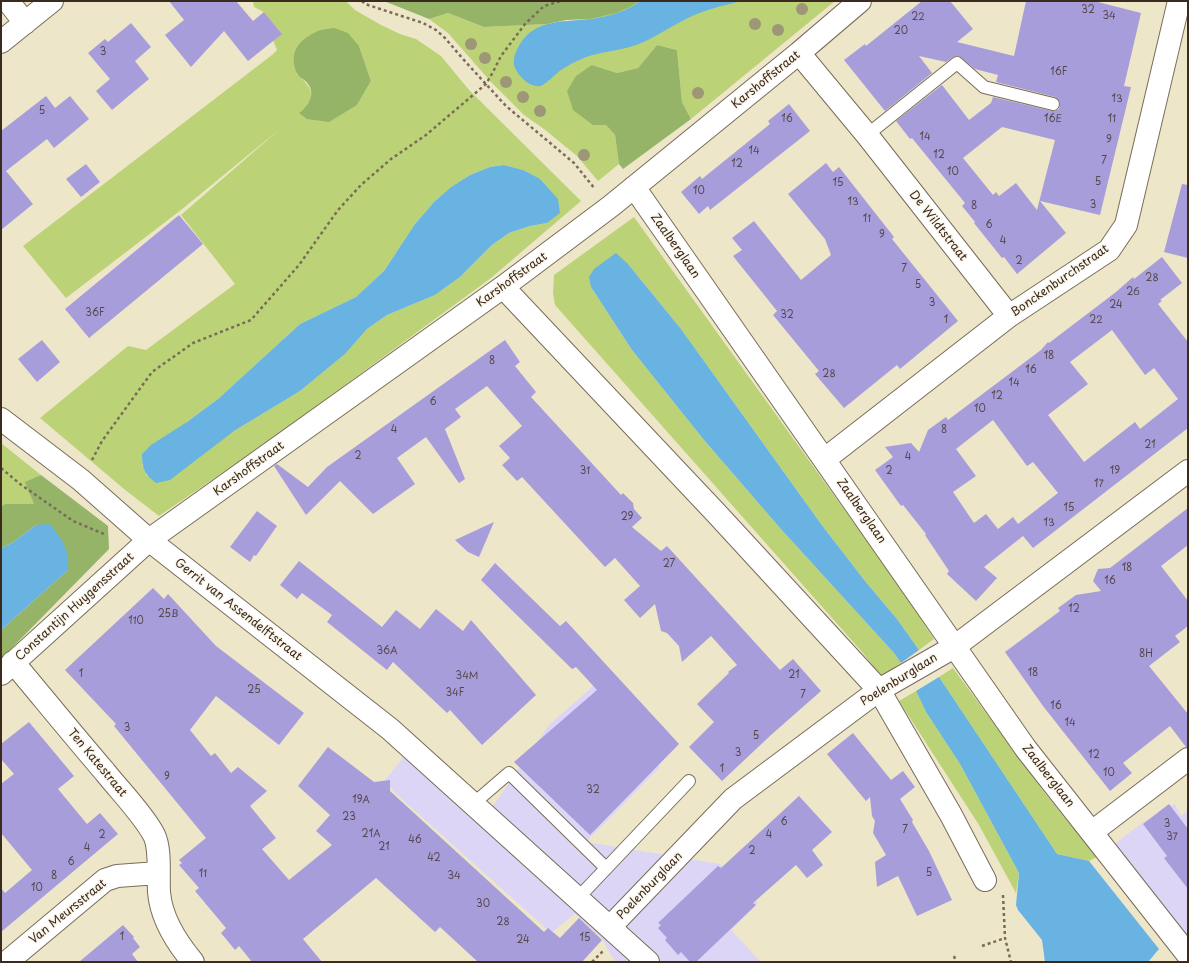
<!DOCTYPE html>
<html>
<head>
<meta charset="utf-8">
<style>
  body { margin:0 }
  #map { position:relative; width:1189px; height:963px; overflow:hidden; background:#ede6c8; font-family:"Playpen Sans",sans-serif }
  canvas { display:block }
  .frame { position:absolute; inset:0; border:2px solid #3b2a1e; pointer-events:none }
</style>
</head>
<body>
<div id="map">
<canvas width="1189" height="963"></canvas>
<div class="frame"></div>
</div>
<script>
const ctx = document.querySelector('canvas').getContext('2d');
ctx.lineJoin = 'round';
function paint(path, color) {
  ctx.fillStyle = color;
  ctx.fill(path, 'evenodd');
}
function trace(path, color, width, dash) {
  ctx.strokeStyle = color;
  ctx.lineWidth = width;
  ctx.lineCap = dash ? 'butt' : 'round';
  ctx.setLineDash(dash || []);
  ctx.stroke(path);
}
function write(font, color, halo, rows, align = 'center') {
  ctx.font = font + ' "Playpen Sans",sans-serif';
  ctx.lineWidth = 3;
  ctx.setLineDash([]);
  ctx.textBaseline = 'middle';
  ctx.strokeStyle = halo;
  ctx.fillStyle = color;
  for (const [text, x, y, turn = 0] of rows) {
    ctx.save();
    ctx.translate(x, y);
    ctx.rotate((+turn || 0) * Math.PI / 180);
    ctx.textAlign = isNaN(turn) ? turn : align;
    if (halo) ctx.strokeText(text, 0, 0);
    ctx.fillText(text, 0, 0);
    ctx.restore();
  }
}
const built = new Path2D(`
  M609,672L670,733L650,753L660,767L586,842L720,864L758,903L731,930L761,962H615L602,939L575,914L551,933L393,791L385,780L411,748L486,816L549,725Z
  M1175,804L1181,816L1188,811V948L1099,856L1142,823Z`);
const green = new Path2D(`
  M253,1H346L355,10L381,25L400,34L416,39L441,56L469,90L581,201L491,278L266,443L159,516L124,489L40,418L128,346L146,350L235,284L181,215L280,129L181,210L66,298L23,246L272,55L277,50L273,40L281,33L264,12L254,7ZM359,46L371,81L357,105L299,113C320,97 311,87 296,73ZM504,165L523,170L547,223L530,226L509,233L492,245L460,277L435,295L387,315L367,329L345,354L300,391L234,431L147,476L142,464L187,422L218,399L300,324L356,297L384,271L415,224L434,202L451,187L470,175L490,167Z
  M640,1H835L691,119L682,102L677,50L657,45L638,68L617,73L592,65L606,125L615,135L619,164L598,181L577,156L544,129L524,115L491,82L448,33L429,19L448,13L484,27L547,24L590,19L637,3Z
  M634,217L897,583L934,639L919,650L897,619L865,581L821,524L681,329L628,264L591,287L632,350L704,440L780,528L894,653L901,663L881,677L863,653L555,305L553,293L554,275Z
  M1,443L41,475L26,482L34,504H5L1,506Z
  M953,668L1044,792L1068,822L1099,856L1089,861L1057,854L939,677Z
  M916,691L926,712L960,764L1019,873L1016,893L979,825L899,701Z`);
const forest = new Path2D(`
  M384,1H640L628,8L616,13L590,19L566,20L547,24L484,27L448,13L429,19Z
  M334,28L348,33L359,46L371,81L357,105L329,122L307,119L299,113C308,106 316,95 308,84C305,79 297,77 296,71C289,52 299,40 316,32C321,29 328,29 334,28Z
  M657,45L677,50L682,102L691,119L623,169L619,164L615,135L606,125H593L573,110L567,91L576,76L592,65L617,73L638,68Z
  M41,475L108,526L109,549L1,659V630L68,570L36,525L12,543L1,548V506L5,504H34L25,482Z`);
const water = new Path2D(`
  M640,1H742C721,6 703,10 684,20C668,28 653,39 636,45C617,52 596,51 577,61C572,63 566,67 561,70C555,74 547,84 540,86C529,88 515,73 514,64C513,57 517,49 520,44C536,18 567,22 592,19C608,16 627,12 640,1Z
  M504,165L523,170L540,179L558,199L560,213L547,223L530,226L509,233L492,245L460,277L435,295L387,315L367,329L345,354L300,391L234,431L170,480L156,483C145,475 142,469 142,454L151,445L187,422L218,399L300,324L356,297L384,271L415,224L434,202L451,187L470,175L490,167Z
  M616,253L628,264L681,329L821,524L865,581L897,619L919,650L901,663L894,653L780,528L704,440L632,350L591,287L589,277L594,269Z
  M50,524C62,540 70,549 68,570L1,630V548L12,543L36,525Z
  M939,677L1057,854L1089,861L1159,949L1148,962H1045L1042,940L1018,910L1016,905L1019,873L960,764L926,712L916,691Z`);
const building = new Path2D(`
  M169,1H236L253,21L264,12L282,34L248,61L224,31L191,67L165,35L184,20Z
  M922,1H950L973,29L957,42L1014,56L1026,1H1094L1141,13L1124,86L1131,87L1100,215L1040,201L1066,233L1017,274L1004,257L1002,258L974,223L975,222L962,206L965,203L912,138L910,139L896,121L942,85L969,120L991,103L993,97L1052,111H1055L1059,109L1060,105V102L1055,97L996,82L998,75L975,69L959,56L953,57L946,62L919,56L932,73L885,111L844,60L865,44L866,46ZM1002,127L1055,140L1037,210L1016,183L999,196L996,192L993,195L963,158Z
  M131,23L151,47L135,61L149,79L112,110L96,91L110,79L88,53L105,39L108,42Z
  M46,96L55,108L70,96L89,119L54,148L47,139L6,171L33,204L1,230V131Z
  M789,104L810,131L710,210L708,206L699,214L681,192L700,176L702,179L770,124L768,121Z
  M826,163L833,172L839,167L894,237L892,239L958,321L900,369L897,365L844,408L815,374L819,371L773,315L777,311L733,256L742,250L732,238L754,221L801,280L831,255L825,239L788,194Z
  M86,164L100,182L81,197L66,179Z
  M1182,184L1188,185V258L1164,252Z
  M179,215L203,244L89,338L65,309Z
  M1162,257L1182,283L1160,300L1162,301L1158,304L1188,342V428L1033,548L1023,536L984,567L997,578L976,601L947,574L949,571L925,535L926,534L903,505L901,506L875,470L893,457L885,447L911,443L919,452L928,430L946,417L948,420L1041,350L1048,342L1049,343L1116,292L1133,277L1134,279ZM1112,330L1145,375L1154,368L1178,399L1140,429L1135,422L1084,462L1048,415L1088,384L1070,362ZM993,420L1027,466L1033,462L1058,493L1018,524L1013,517L998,529L986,514L974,523L953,492L976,476L956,449Z
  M42,340L60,362L37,382L18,359Z
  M505,340L520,362L515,366L536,392L531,397L621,495L623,493L633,503L634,509L642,518L632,527L661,551L667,546L780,670L793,659L821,691L771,735L722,781L689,747L714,722L697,704L729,673L728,672L737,665L711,636L682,662L679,646L667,633L661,631L655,604L640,618L624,600L640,586L615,558L605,567L522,477L517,481L502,465L510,458L499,446L522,426L487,386L455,409L461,417L445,429L465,479L459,483L426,437L397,458L415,484L373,514L340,481L306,515L274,466L277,464L308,487L327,467Z
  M1188,508V545L1161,566L1188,601V626L1175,636L1180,642L1149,666L1188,714V747H1186L1170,726L1123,763L1132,773L1110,791L1043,706L1005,652L1060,611L1058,608L1076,595L1101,591L1093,581L1098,569L1110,568Z
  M257,511L277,526L256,556L254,555L250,562L230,547Z
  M494,522L479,557L468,552L455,540Z
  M299,561L382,627L396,610L420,629L436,609L463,631L471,620L536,695L482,745L450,710L447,713L393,662L387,670L327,622L332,615L302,593L297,599L280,585Z
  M495,563L560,626L566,621L679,744L590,835L514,762L597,690L576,667L572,669L481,580Z
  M153,588L164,599L168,594L216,646L304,713L279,745L216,696L190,730L211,756L215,753L231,773L238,767L267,791L250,806L276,838L262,849L289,880L332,845L316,831L330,815L298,786L328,747L374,782L390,780V791L544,932L548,928L560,938L579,918L602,940L582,962H478L440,927L435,932L376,878L303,939L322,962H252L239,946L235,950L221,933L226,928L195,891L199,888L179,865L182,863L179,860L206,838L114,726L116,724L65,670Z
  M29,722L74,776L58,789L87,824L100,813L118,834L1,932V888L5,893L32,870L1,833V784L14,774L1,759V744Z
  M853,733L891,780L903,771L915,787L900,799L913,820L912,822L929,851L952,900L917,916L898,876L877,887L875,862L886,855L873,833L875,821L872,816L870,797L866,801L827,754Z
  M799,796L832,832L812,850L823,865L807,878L796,865L753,903L756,905L696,962H690L681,952L678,955L665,940L667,938L658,928L661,925L658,923L718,866L721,868Z
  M1169,804L1188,829V889L1164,858L1167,856L1143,824Z
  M123,925L134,937L133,938L140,947L132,954L138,962H79Z`);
const path = new Path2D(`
  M362,1L365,4L423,23L436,30L445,38L463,59L506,106L574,163L595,189
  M92,460L102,441L152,372L193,343L251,320L299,265L338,210L361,185L391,159L426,135L486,84L493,72L501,56L525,24L544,6L561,1
  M1,468L20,484L73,521L104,534L106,533
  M1003,895L1005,938L1011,962
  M982,946L1005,938
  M954,956L956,962
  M592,962L603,951`);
const service = new Path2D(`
  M867,135L957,63L984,87L1053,104
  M473,804L509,773L606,868
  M578,898L689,781`);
const minor = new Path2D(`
  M8,1L25,23
  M1,42L52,1
  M799,53L867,135L1009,316
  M634,187L1026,749L1188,955
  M503,287L717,514L879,690L951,815L985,880
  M1,419L81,480L149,540L390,729L648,962
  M825,459L1009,316L1109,250L1126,225L1179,1
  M13,662C44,699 74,736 105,772C120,791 143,814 154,835C161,849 158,875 159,892C161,917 177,943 193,962
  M1,674L149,540L503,287L611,206L799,53L860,1
  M1092,832L1188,759
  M610,927L733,799L879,690L954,647L1188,471
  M7,962L105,880L117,876L158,873`);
const trees = [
  [802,9],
  [755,24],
  [778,30],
  [471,44],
  [485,58],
  [506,82],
  [698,93],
  [523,97],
  [540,111],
  [584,155]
];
const numberNames = [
  ["32",1088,10],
  ["34",1109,16],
  ["22",918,17],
  ["20",901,31],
  ["3",103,52],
  ["16F",1059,72],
  ["13",1117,99],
  ["5",42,111],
  ["16",787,119],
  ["16E",1053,119],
  ["11",1112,119],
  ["14",925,137],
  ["9",1109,140],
  ["14",754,151],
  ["12",939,155],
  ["7",1104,161],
  ["12",737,164],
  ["10",953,172],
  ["5",1098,182],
  ["15",838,183],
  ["10",699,191],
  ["13",853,202],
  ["3",1093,205],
  ["8",974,206],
  ["11",867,219],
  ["6",989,225],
  ["9",882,235],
  ["4",1003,241],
  ["2",1019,261],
  ["7",904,269],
  ["28",1152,278],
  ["5",918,285],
  ["26",1133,292],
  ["3",932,303],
  ["24",1116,305],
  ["36F",95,313],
  ["32",787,315],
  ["1",946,320],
  ["22",1096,320],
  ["18",1049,356],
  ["8",492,361],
  ["16",1031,370],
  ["28",829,374],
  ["14",1014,383],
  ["12",997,396],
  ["6",433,402],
  ["10",980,409],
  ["4",394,430],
  ["8",944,430],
  ["21",1150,445],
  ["2",358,456],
  ["4",908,457],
  ["31",585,471],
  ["2",889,471],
  ["19",1115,471],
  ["17",1099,484],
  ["15",1069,508],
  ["29",627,517],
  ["13",1049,523],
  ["27",669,564],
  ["18",1127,568],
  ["16",1110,581],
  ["12",1074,609],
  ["25B",168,614],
  ["110",136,621],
  ["36A",387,651],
  ["8H",1146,654],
  ["18",1033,673],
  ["1",81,674],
  ["21",794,675],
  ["34M",467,676],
  ["25",254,690],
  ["34F",455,693],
  ["7",803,695],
  ["16",1056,706],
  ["14",1070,723],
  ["3",127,728],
  ["5",756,736],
  ["3",738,753],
  ["12",1094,755],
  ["1",722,769],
  ["10",1109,773],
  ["9",167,777],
  ["32",593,790],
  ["19A",361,800],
  ["23",349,817],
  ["6",784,822],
  ["3",1167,824],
  ["7",905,830],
  ["21A",371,834],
  ["2",102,835],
  ["4",769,835],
  ["37",1172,837],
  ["46",415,840],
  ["21",384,847],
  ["4",87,848],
  ["2",752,851],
  ["42",434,858],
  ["6",71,862],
  ["5",929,873],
  ["11",203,874],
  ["8",54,876],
  ["34",454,876],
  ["10",37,888],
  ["30",483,904],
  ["28",503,922],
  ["1",122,937],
  ["15",585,938],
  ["24",523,940]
];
const streetNames = [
  ["Karshoffstraat",766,80,-39],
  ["De Wildtstraat",938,226,52],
  ["Zaalberglaan",675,246,55],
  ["Karshoffstraat",512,280,-36],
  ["Bonckenburchstraat",1060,281,-35],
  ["Karshoffstraat",249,469,-36],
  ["Zaalberglaan",861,511,55],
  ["Constantijn Huygensstraat",75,607,-42],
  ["Gerrit van Assendelftstraat",238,610,38],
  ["Poelenburglaan",899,680,-32],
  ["Ten Katestraat",97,763,50],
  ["Zaalberglaan",1048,776,52],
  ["Poelenburglaan",650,886,-46],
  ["Van Meursstraat",68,912,-39]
];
paint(built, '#dcd5f6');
paint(green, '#bcd277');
paint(forest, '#95b468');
paint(water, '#68b3e1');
paint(building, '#a89ddb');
trace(service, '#796c5a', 14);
trace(minor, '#796c5a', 24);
trace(path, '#796c5a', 2.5, [3, 3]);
trace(service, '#fff', 12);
trace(minor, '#fff', 22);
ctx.fillStyle = '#9d9677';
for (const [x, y] of trees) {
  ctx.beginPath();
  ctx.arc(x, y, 6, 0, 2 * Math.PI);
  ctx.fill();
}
write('10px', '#56474d', null, numberNames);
write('12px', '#3b2a1e', '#fbf7ec', streetNames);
</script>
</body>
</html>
